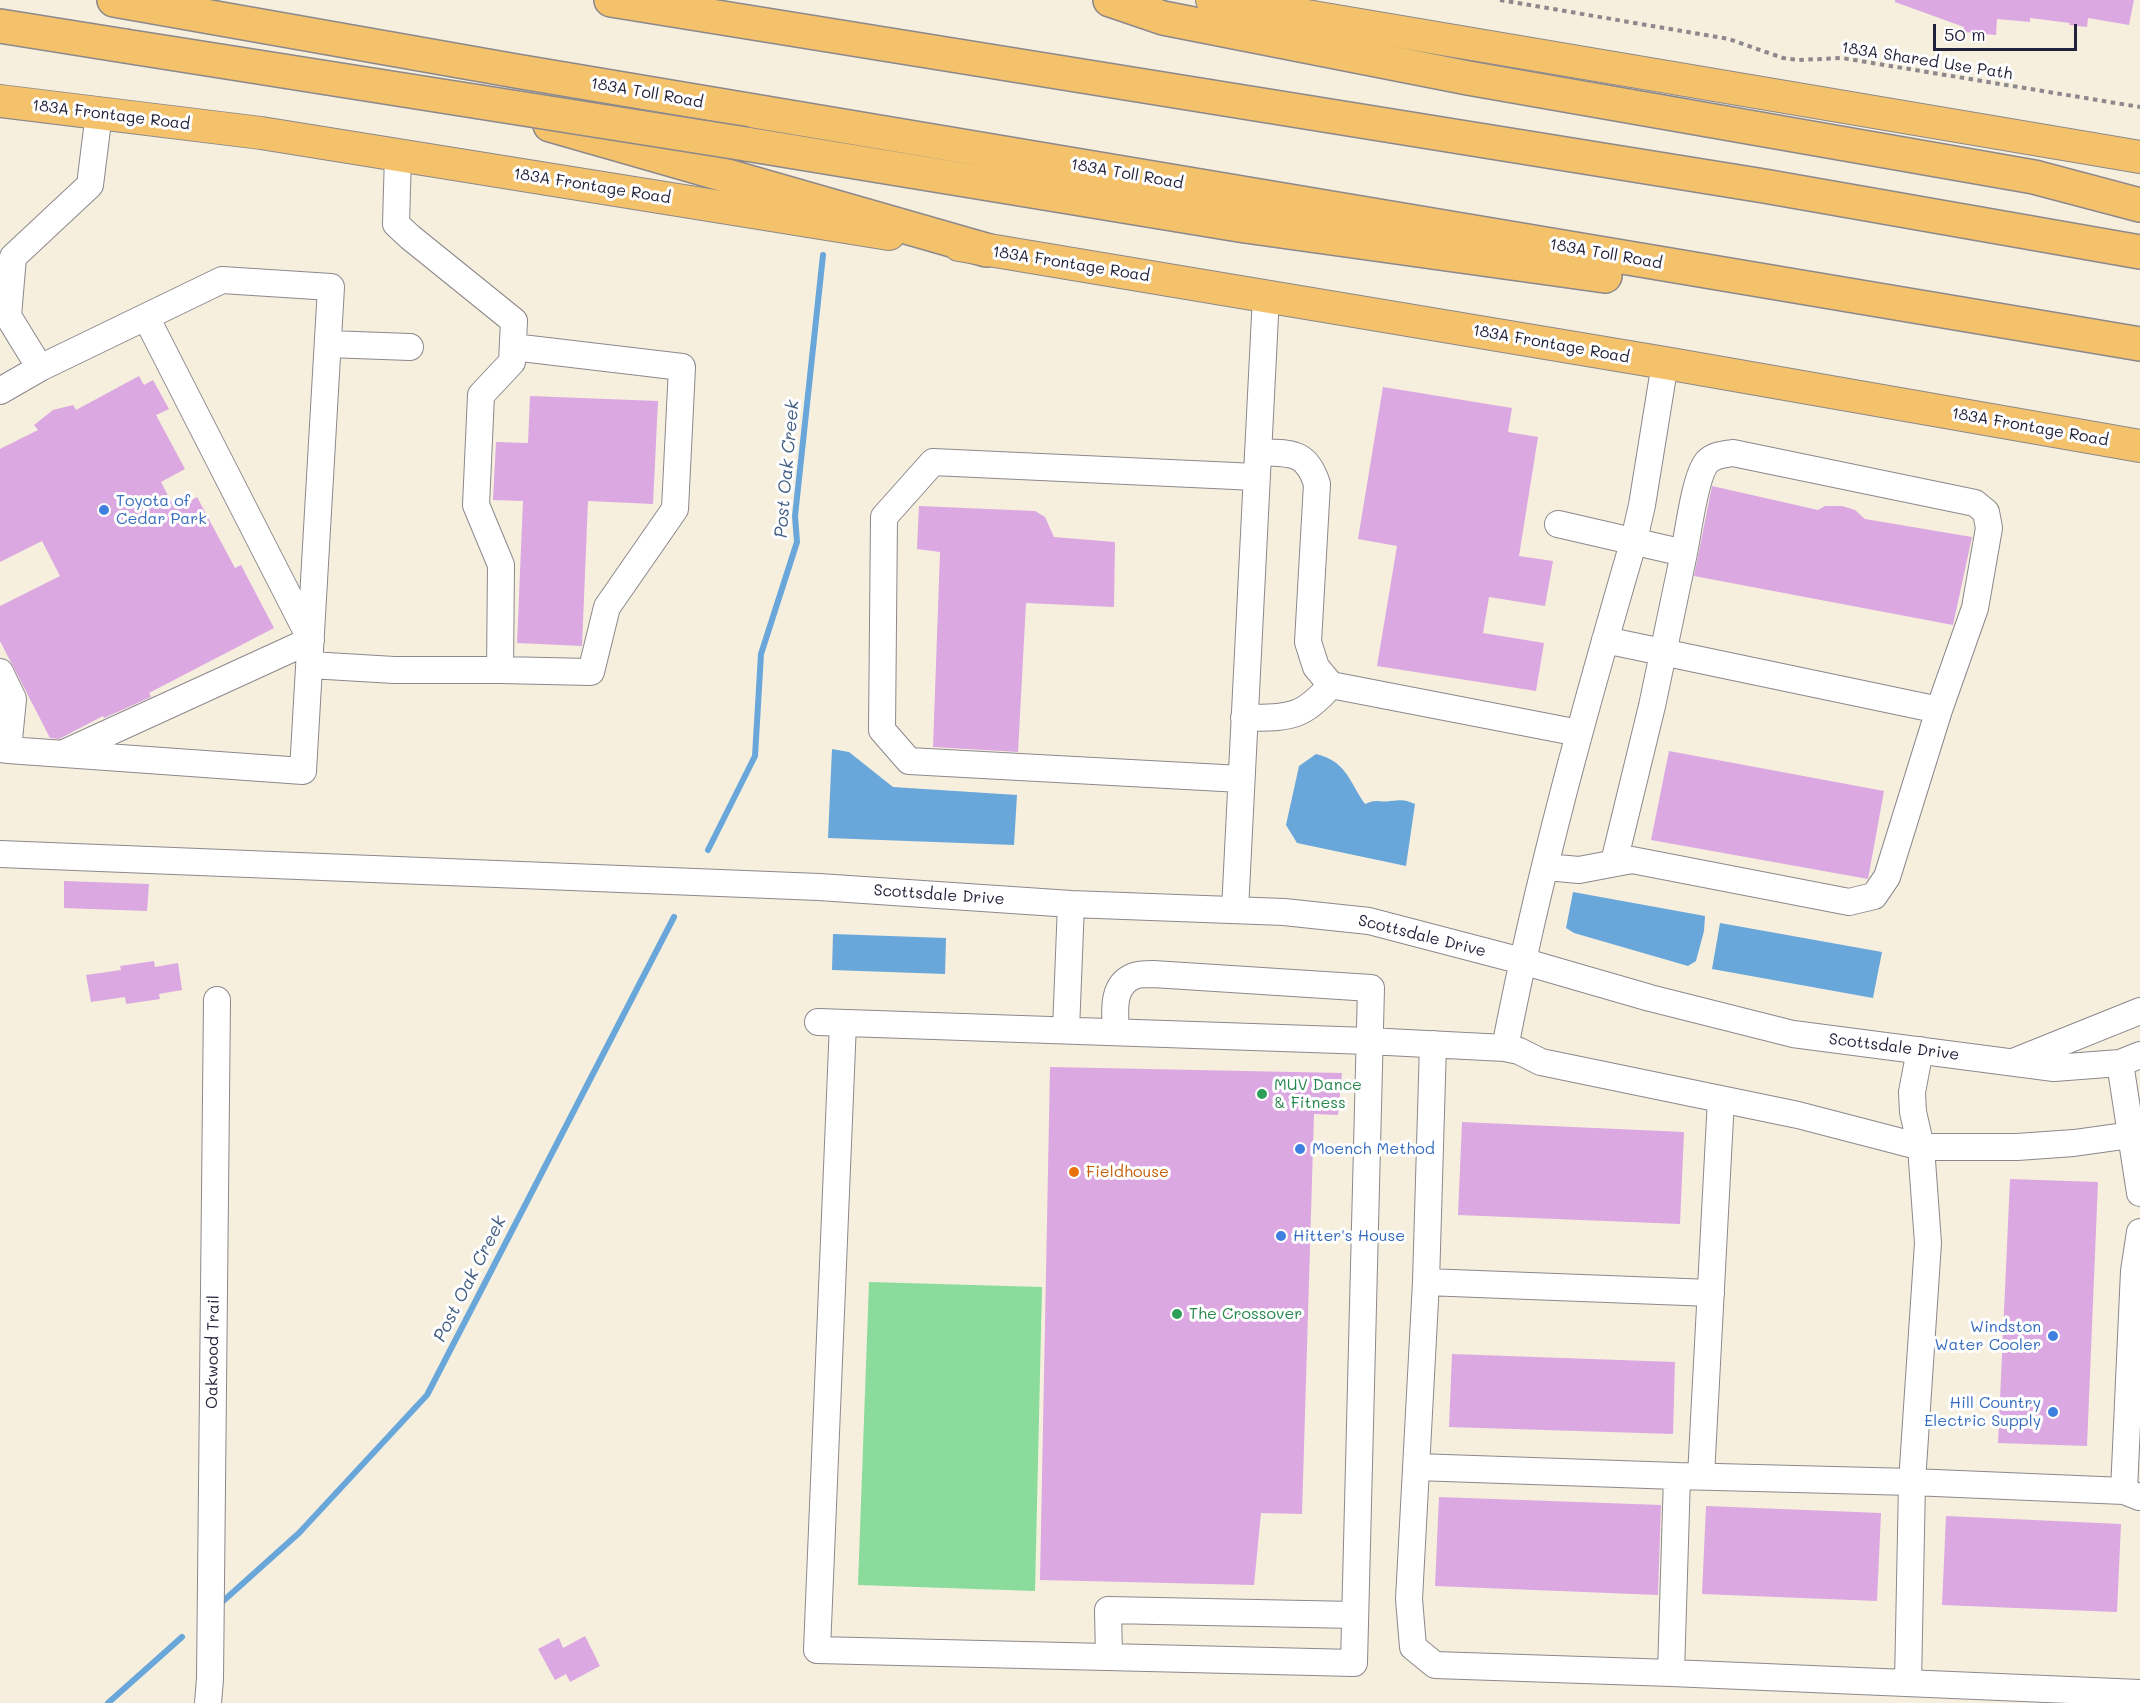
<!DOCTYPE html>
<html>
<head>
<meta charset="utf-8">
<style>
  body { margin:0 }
  #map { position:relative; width:2140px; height:1703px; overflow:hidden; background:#f6efde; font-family:Mali,sans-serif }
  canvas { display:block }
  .scale { position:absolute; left:1933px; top:24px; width:144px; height:27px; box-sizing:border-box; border:3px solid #22223b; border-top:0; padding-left:8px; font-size:18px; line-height:21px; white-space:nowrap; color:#22223b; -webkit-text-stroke:4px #fff; paint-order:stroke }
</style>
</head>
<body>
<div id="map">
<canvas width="2140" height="1703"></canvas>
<div class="scale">50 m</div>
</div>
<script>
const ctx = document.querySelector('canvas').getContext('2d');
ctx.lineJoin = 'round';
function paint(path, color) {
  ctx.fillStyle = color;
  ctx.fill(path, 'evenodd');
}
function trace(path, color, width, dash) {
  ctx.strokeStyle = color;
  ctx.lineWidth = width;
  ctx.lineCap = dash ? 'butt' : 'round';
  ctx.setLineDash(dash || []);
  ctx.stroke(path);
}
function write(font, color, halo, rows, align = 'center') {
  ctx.font = font + ' Mali,sans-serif';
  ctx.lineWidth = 6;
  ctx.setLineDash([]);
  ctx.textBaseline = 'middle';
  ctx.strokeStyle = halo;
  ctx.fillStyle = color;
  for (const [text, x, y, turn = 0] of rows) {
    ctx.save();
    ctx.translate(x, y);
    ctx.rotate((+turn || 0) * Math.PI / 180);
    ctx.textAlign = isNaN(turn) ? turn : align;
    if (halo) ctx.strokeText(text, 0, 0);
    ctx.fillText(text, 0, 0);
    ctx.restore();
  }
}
const green = new Path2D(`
  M869,1282L1042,1287L1035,1591L858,1585Z`);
const water = new Path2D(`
  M832,749L849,752L893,787L1017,795L1014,845L828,838Z
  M1316,754C1346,761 1349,781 1365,804C1379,798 1378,803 1390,801C1403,800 1403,799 1415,804L1406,866L1297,843L1286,825L1299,766Z
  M1573,892L1705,916L1704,931L1696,961L1688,966L1574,933L1566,928Z
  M1720,923L1882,952L1873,998L1712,969Z
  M833,934L946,938L945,974L832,970Z`);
const stream = new Path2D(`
  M708,850L755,756L761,654L797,542L795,516L823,255
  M221,1603L299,1533L427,1395L674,917
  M108,1703L182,1637`);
const building = new Path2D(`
  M1895,0H2134L2129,25L2088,18L2087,27L2069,25L2070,23L2030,18V22L1997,19L1996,35L1963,32L1964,27L1895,2Z
  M139,376L144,385L153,380L169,409L156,415L185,469L161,482L175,509L197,497L235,568L241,565L274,628L149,693L151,697L104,718L103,716L59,739L50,738L0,641V606L60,576L42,541L0,562V449L38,430L34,425L53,410L73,405L76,410Z
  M1383,387L1512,408L1508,432L1538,437L1519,556L1553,561L1545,606L1489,597L1483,633L1544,643L1536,691L1377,666L1397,546L1358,539Z
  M530,396L658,401L653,504L588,501L582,646L517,643L523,501L493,500L496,442L528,443Z
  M1712,486L1818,510L1825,506H1842L1855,510L1865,519L1972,537L1953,625L1694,576Z
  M919,506L1035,511L1045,517L1054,537L1115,542L1114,607L1026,603L1018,752L933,747L940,552L917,549Z
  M1669,751L1884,791L1868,879L1651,840Z
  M64,881L149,884L147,911L64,908Z
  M154,961L155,967L178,963L182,990L159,994L160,999L126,1004L125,997L91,1002L86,975L121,970L120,966Z
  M1050,1067L1342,1073L1338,1115L1314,1114L1302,1514L1261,1513L1254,1585L1040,1580Z
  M1462,1122L1684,1132L1680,1224L1458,1215Z
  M2010,1179L2098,1182L2087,1446L1998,1443Z
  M1452,1354L1675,1362L1673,1434L1449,1427Z
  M1439,1497L1661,1505L1658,1595L1435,1586Z
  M1706,1506L1881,1513L1877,1601L1702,1594Z
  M1946,1516L2121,1524L2117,1612L1942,1605Z
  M585,1636L600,1666L570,1682L566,1674L555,1680L538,1649L559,1638L563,1648Z`);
const path = new Path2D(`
  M1500,0L1729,39L1783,58L1799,60L1842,58L2140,107`);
const minor = new Path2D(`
  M328,344L410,347
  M0,391L40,368L8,316L13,257L90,185L99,113
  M1258,452C1289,454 1306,449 1317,484L1308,642L1316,667L1331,685
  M1558,524L1684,553C1688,533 1695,476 1707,462C1714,455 1724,454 1733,453L1975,503L1986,512L1989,528L1975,608L1939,710L1605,640
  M310,665L394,670H500L501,565L476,505L481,395L512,362L514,321L410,237L396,224L398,155
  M500,670L591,672L607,607L675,509L682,367L513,347
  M0,672L13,699L8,750L0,749
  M1244,718C1288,717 1301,720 1331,685L1579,733
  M8,750L303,771L331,287L222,280L40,368
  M64,753L311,640L146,317
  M1241,779L909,761L882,730L884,517L933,462L1256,477
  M0,854L819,887L1071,904L1284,912L1369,921L1522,961L1650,998L1793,1034L2054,1068L2120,1063L2140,1055
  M1614,862L1652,706L1684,553
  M1546,867L1579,870L1632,860L1849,902L1874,896L1887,877L1939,710
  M1235,910L1266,296
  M818,1022L1368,1041L1505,1048L1519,1051L1541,1062L1798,1115L1921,1147H2017L2074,1143L2131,1135
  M843,1023L817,1650L1354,1663L1371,988L1153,974C1147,974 1139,974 1134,976C1111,985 1115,1012 1116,1032
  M1066,1030L1071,904
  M1433,1044L1426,1282L1711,1293
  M1505,1048C1538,876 1585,708 1634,540L1642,505L1665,363
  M1920,1050L1912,1092L1913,1112L1921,1147L1928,1243L1912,1482L1677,1476L1671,1673L2140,1693
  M2013,1062L2140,1011
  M2120,1063L2140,1193
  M1426,1282L1409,1599L1413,1647L1435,1665L1671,1673
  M1416,1467L1677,1476
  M1701,1476L1721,1099
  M2139,1497L2124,1491L2134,1271L2140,1232
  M1109,1657L1108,1610L1355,1615
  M1908,1683L1912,1482L2124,1491
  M208,1703L210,1679L217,1000`);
const major = new Path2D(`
  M1212,0L2140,157
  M0,101L261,133L889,234
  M959,245L1665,363L2140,446`);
const highway = new Path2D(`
  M114,0L516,71L2140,344
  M611,0L1764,186L2140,252
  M1110,0L1163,18L1468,78L2034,177L2140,205
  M0,26L125,46
  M550,125L986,250
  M746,144L1245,226L1605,276`);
const highwayBridge = new Path2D(`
  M125,46L746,144`);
const markers = [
  [104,510,6,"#3f7fe0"],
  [1262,1094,6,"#2e9e5b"],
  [1300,1149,6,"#3f7fe0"],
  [1074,1172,6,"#e8710a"],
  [1281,1236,6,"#3f7fe0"],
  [1177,1314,6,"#2e9e5b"],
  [2053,1336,6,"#3f7fe0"],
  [2053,1412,6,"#3f7fe0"]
];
const streetNames = [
  ["183A Shared Use Path",1927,61,9],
  ["183A Toll Road",647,93,10],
  ["183A Frontage Road",111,115,7],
  ["183A Toll Road",1127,174,10],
  ["183A Frontage Road",592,186,9],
  ["183A Toll Road",1606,254,10],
  ["183A Frontage Road",1071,264,9],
  ["183A Frontage Road",1551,344,10],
  ["183A Frontage Road",2030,427,10],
  ["Scottsdale Drive",939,895,4],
  ["Scottsdale Drive",1422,936,14],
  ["Scottsdale Drive",1894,1047,7],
  ["Oakwood Trail",213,1352,-89]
];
const shopNames = [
  ["Toyota of",116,501],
  ["Cedar Park",116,519],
  ["Moench Method",1312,1149],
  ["Hitter's House",1293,1236],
  ["Windston",2041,1327,"right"],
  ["Water Cooler",2041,1345,"right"],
  ["Hill Country",2041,1403,"right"],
  ["Electric Supply",2041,1421,"right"]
];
const leisureNames = [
  ["MUV Dance",1274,1085],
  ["& Fitness",1274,1103],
  ["The Crossover",1189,1314]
];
const foodNames = [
  ["Fieldhouse",1086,1172]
];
const waterNames = [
  ["Post Oak Creek",787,469,-85],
  ["Post Oak Creek",470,1279,-63]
];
paint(green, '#8bdc9c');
paint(water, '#69a7db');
trace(stream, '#69a7db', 6);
paint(building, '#dba8e2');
trace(minor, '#8c888c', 28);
trace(major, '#8c888c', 34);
trace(highway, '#8c888c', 36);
trace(path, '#8c888c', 4, [4.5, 4.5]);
trace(minor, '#fff', 26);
trace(major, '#f3c26a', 32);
trace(highway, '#f3c26a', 33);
trace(highwayBridge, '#8c888c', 36, []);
trace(highwayBridge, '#f3c26a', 33);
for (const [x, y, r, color] of markers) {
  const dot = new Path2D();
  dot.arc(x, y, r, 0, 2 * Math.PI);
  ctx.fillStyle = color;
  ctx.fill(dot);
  trace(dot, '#fff', 2);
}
write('16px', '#22223b', '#fff', streetNames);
write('16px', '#366cbe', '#fff', shopNames, 'left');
write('16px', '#27864d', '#fff', leisureNames, 'left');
write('16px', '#c56008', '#fff', foodNames, 'left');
write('italic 18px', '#425e83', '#fff', waterNames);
</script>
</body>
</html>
